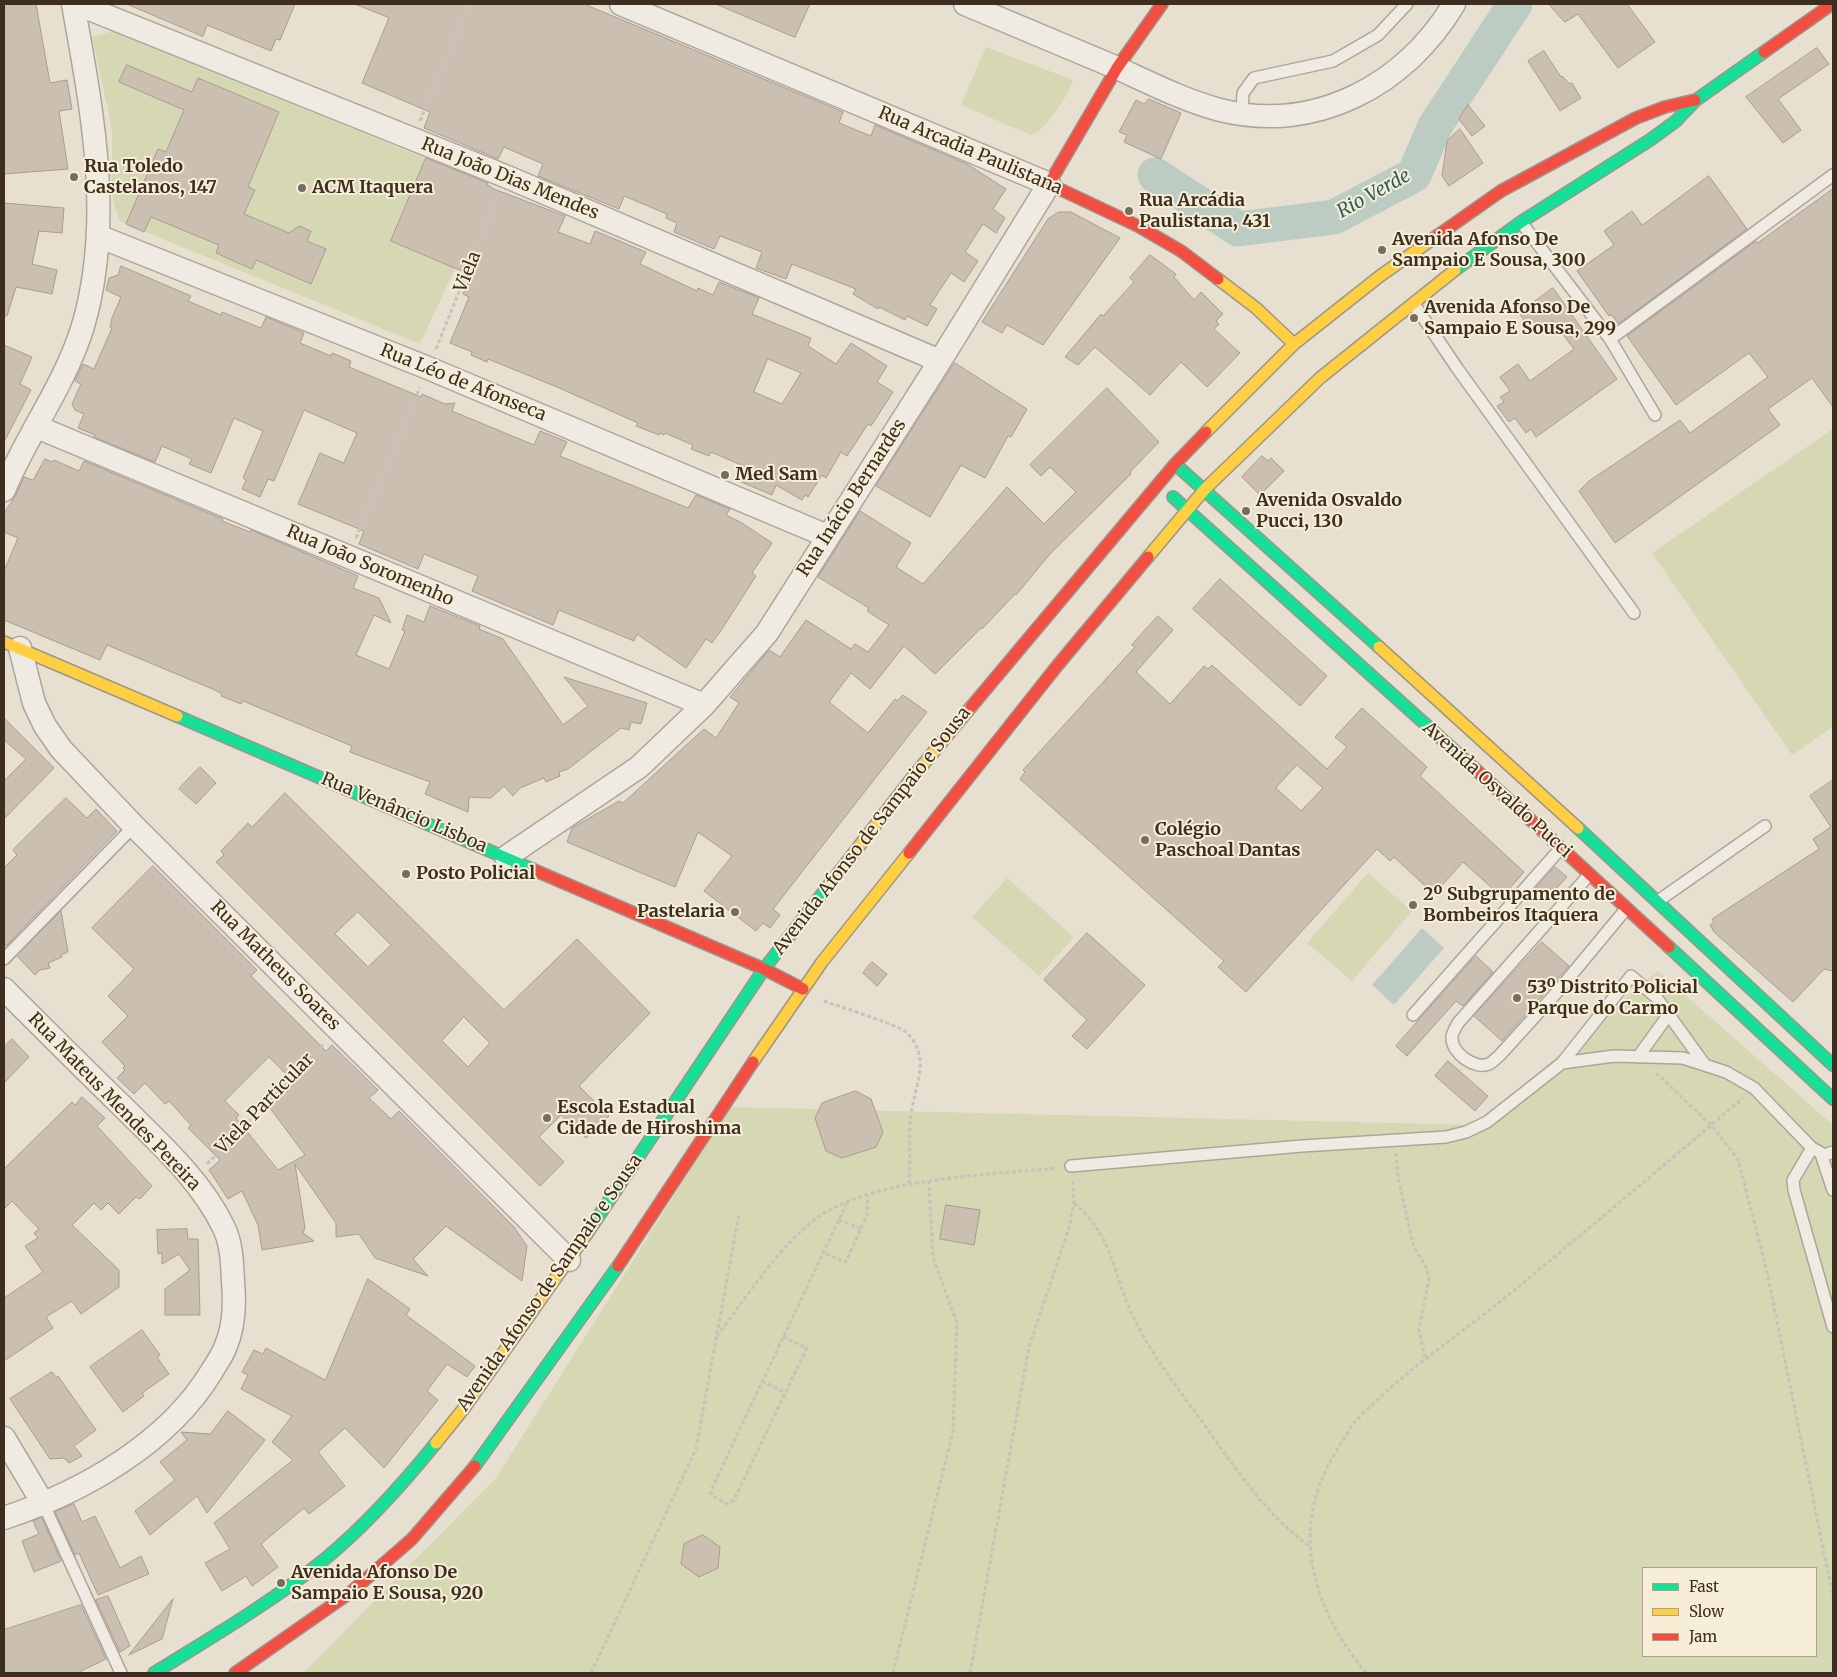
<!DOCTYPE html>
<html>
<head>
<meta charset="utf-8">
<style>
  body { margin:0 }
  #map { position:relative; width:1837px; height:1677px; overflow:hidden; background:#e7e0d1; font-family:Merriweather,serif }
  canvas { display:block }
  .frame { position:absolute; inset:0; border:5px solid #3d2e20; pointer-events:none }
  .legend { position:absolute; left:1642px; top:1567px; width:175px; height:90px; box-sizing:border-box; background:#f7eed8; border:1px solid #ada18e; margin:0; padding:6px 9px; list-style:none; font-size:15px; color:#3d2e20 }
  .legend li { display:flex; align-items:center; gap:10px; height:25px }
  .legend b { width:25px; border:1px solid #ada18e }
</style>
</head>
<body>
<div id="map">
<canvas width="1837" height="1677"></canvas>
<div class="frame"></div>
<ul class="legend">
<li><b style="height:6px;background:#16e098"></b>Fast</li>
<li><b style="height:6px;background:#ffcf43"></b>Slow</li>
<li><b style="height:6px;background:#f24e42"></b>Jam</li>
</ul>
</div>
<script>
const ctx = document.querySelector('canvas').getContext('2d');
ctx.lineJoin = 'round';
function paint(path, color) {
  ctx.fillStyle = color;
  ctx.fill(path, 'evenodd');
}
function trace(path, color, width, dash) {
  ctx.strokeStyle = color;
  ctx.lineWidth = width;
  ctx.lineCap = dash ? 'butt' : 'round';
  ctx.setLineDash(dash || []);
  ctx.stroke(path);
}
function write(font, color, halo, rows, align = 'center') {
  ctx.font = font + ' Merriweather,serif';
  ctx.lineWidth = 4;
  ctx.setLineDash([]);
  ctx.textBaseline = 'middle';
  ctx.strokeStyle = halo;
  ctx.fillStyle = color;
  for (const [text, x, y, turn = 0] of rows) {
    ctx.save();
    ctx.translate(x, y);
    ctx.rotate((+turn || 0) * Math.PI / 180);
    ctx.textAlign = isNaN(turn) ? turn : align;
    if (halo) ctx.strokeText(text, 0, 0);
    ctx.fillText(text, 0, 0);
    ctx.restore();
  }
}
const green = new Path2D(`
  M113,31L493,186L420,344L121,222C106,195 114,165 112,135C109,105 99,75 94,45L91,37Z
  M986,47L1073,80C1071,92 1043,134 1031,135L961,105Z
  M1833,429V727L1792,755L1652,553Z
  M1368,873L1412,911L1352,981L1307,943Z
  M1007,878L1074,937L1039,976L972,917Z
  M1658,971L1833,1125V1673H303L496,1478L730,1107L1476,1125ZM1643,1568H1816V1656H1643Z`);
const water = new Path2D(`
  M1422,928L1444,948L1394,1005L1372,985Z`);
const river = new Path2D(`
  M1155,175L1238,229L1334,217L1414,175L1435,126L1515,4`);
const building = new Path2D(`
  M4,4H36L50,83L67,80L72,109L59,111L68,169L4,174Z
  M127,4H295L280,40L276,39L271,51L207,25L203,36Z
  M355,4H584L843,112L839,123L871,136L875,125L967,164L1006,189L993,209L1005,218L996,233L983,224L965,252L978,261L964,282L951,273L930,305L937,309L927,326L907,316L905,320L879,307L878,309L853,294L856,289L792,264L786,279L756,268L762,252L720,236L714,249L674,232L677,223L666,218L667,214L624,196L619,209L538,176L543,164L504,147L498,159L424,128L430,112L362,83L389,18Z
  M716,4H810L795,37Z
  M1549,4H1627L1655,42L1618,68L1578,14L1565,22Z
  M1817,48L1829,64L1778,99L1801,130L1783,143L1746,97Z
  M1544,51L1561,77L1562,76L1570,84L1572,83L1581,98L1560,111L1528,61Z
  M127,65L192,92L198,78L279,112L248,187L255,190L244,214L289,233L299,226L311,231L307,241L326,249L311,284L256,260L252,269L216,253L219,245L151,217L144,232L126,224L158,149L166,152L184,110L119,82Z
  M1149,99L1181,113L1161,159L1124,142L1127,135L1119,132L1136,100L1144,104Z
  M1468,105L1485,126L1472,136L1459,119Z
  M1460,129L1483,163L1449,186L1442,176L1447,141Z
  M426,158L488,183L487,185L494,189L565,216L558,232L590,244L595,231L646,252L640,264L697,291L698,288L713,295L719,282L759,298L752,314L811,338L808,346L836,364L851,343L887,366L877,382L893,392L871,426L868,424L847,456L841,452L826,478L822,475L808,497L805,495L802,500L776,485L772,495L739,481L746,467L711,452L709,456L691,449L693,445L665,433L664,435L660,433L659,435L636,426L638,423L557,387L488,359L487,362L471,355L472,352L450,343L469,297L463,294L471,275L391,241ZM768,359L801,373L782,404L754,392Z
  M1709,176L1747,229L1618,324L1612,315L1609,316L1577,271L1614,245L1604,231L1632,211L1642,225Z
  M1833,189V407L1812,378L1768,409L1780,425L1615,543L1579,491L1589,481L1680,420L1690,433L1768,377L1749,353L1676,405L1627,336L1756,241L1757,243Z
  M4,203L64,208L62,233L39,231L32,264L57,270L52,294L16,287L7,316H4Z
  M1059,212H1071L1120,238L1043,345L1007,325L1002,333L982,322L1048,219Z
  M1150,255L1176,274L1174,277L1194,300L1201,292L1223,314L1216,321L1219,324L1214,329L1240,353L1207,387L1181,362L1150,395L1095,347L1078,365L1065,357L1101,314L1103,316L1134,282L1130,278Z
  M121,266L191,296L188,301L221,315L222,312L261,328L266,317L297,330L304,333L300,343L331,356L332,353L342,357L351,361L349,367L421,397L422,394L445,404L455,403L452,411L534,445L540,431L567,442L560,456L688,508L696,495L730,509L726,515L742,523L772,543L752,573L756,576L722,629L712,643L706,639L686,668L637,634L634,641L559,610L553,625L472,591L478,576L424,554L418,569L359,544L364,531L298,504L320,453L344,463L357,433L304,410L274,481L268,479L260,497L242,489L246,480L243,478L263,431L234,418L211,473L189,464L192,459L162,446L155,462L94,437L95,435L78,428L84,414L75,410L72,404L81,384L75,381L83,364L94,369L112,328L110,327L112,318L121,297L106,290L109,278L118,275Z
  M1553,288L1617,379L1536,437L1531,429L1526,433L1515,418L1509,422L1497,406L1504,402L1500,397L1510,391L1500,377L1518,364L1530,381L1574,349L1553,321L1534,334L1519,313Z
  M4,345L32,357L20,384L31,390L4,442Z
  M955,363L1027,409L1011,437L1008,436L985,478L961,465L930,517L876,486Z
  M1107,388L1159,442L1130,472L1131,474L1050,554L1016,595L1015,594L982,629L981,628L935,674L904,646L870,689L851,673L829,702L868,733L895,699L897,701L903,695L927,712L773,909L780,915L770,928L763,923L756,931L704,891L732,856L698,832L675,887L567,842L572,828L619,801L623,803L704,729L716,738L739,703L730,697L769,650L780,657L806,620L851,649L855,644L868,652L889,625L867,611L869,608L818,577L860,511L911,543L896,567L923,584L1007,487L1044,524L1076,492L1050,467L1041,476L1030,465Z
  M1262,456L1268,461L1271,458L1284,471L1260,495L1242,477Z
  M45,459L52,462L54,460L79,471L84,461L223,519L222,521L250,532L251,530L358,576L353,588L379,598L391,623L374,615L356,655L389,669L405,631L402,630L407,615L424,622L430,606L480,626L479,629L503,639L563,725L588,706L564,677L647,703L641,724L631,722L629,730L621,728L568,769L559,772L560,776L546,782L544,778L520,788L513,796L504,786L491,798L469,797L468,812L425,794L430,782L350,752L352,746L284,718L243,701L241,704L221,696L222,694L215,690L107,645L100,660L4,620V571L18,538L4,532V513L16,495L24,477L33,480Z
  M1220,579L1327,676L1300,706L1193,609Z
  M1158,616L1173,630L1136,672L1170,704L1204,666L1208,669L1212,665L1327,769L1347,747L1335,737L1362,708L1427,767L1420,776L1524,872L1502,897L1463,862L1434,894L1394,857L1390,861L1377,849L1246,992L1218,967L1224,961L1020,779L1025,772L1023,770L1135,647L1132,645ZM1297,765L1323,788L1301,811L1276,788Z
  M4,718L54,768L4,819V781L26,759L4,740Z
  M200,767L216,783L196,804L179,789Z
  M1833,780V971L1824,969L1793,1002L1714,932L1710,925L1714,922L1712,919L1819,849L1813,839L1831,827L1810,796Z
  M285,793L504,1010L577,939L650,1013L579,1086L609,1116L586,1138L561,1115L539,1137L564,1162L540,1186L216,862L224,855L221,851L248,823L252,827ZM358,912L391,945L368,967L335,934ZM464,1017L490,1043L468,1067L442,1041Z
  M66,798L87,818L96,809L117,831L6,946L4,943V868L17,855L13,850Z
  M153,866L257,970L251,976L326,1051L332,1045L378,1090L369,1098L391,1119L399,1111L514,1227L527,1246L522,1281L446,1226L413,1259L428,1276L375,1258L359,1234L336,1237V1223L295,1164L305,1228L303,1233L314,1241L262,1250L258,1225L242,1191L228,1199L209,1170L220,1160L188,1128L191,1125L169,1101L165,1104L145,1083L134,1094L117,1078L125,1070L123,1068L125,1066L102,1042L128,1016L108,996L134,969L92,928ZM269,1057L295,1083L270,1108L305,1155L278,1170L236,1118L239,1115L225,1101Z
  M1555,867L1567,877L1545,901L1534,891Z
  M61,911L68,952L61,955L62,957L48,963L50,968L40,970L35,975L17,956Z
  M1087,933L1145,985L1087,1049L1072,1036L1087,1020L1044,980Z
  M1542,942L1569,966L1502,1041L1474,1016Z
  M1476,956L1493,972L1463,1006L1456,1001L1407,1056L1396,1046Z
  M872,962L887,974L877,986L863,973Z
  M12,1039L29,1057L4,1083V1047Z
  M1448,1061L1488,1096L1475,1111L1435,1076Z
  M856,1091L871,1099L883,1132L876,1147L842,1158L826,1151L815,1118L822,1103Z
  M82,1097L105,1118L97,1126L152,1186L140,1199L136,1197L119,1214L108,1203L101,1210L94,1203L72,1225L119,1270V1287L81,1314L72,1301L46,1317L53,1328L4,1361V1298L43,1272L25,1246L38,1238L34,1233L39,1229L12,1201L4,1209V1169L72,1102L75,1105Z
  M946,1205L980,1210L974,1245L940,1239Z
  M187,1229L188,1239H198L200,1315H165V1289L190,1270L179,1254L162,1264V1253L158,1254L157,1230Z
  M368,1279L410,1309L406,1315L475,1366L467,1377L447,1364L427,1391L438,1400L384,1468L345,1428L318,1452L345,1486L309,1514L304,1508L261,1544L278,1567L252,1586L246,1576L222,1591L205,1563L230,1549L214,1523L293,1460L272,1442L292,1416L241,1389L248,1375L242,1372L254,1350L263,1354L266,1348L325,1380Z
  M142,1330L160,1355L157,1357L169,1374L142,1393L144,1396L123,1412L90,1367Z
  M52,1372L57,1378L58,1376L96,1430L74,1446L82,1456L69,1463L64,1458L50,1459L10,1399Z
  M228,1411L265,1440L207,1513L197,1496L150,1535L135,1511L175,1480L160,1462L187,1440L181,1432L210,1434Z
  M74,1504L82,1522L95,1516L120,1568L141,1556L149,1574L98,1595L79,1553L75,1555L55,1512Z
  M42,1518L61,1561L34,1572L22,1541L39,1534L33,1521Z
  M703,1535L720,1547L718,1568L699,1577L681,1564L684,1544Z
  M108,1596L130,1646L120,1652L96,1600Z
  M173,1599L162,1639L129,1655Z
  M81,1605L106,1659L77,1673H4V1630Z`);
const path = new Path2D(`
  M420,121L469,4
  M436,349L498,195
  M356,538L420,387
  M824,1001C838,1006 898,1025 906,1032C933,1058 914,1086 911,1115C908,1138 911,1161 909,1183
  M1656,1073L1711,1125L1738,1159L1767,1272L1833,1597
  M1396,1153L1398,1177L1410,1231L1414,1247L1427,1269L1429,1278L1419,1330L1425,1358
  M207,1164L324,1044
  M847,1203L823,1253L846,1262L867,1215L868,1196
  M1074,1203C1113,1238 1110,1262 1128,1305C1146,1348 1176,1386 1203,1423C1234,1466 1265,1514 1309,1546
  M839,1220L861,1229
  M717,1336C746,1298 773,1255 809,1224C862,1178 987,1175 1057,1168
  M783,1337L807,1348L734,1500L728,1504L712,1496L711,1492L713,1486L823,1253
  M762,1381L786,1393
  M591,1673L696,1449L739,1214
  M893,1673L953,1431L957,1323L933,1258L929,1182
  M970,1673L1029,1347L1069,1228L1074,1203L1073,1181
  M1366,1673C1311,1606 1288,1528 1337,1450C1343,1441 1348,1431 1354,1423C1402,1371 1463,1333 1517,1288C1593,1225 1668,1162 1743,1098`);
const lane = new Path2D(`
  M1242,114L1243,93L1254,78L1333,61L1378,35L1407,4
  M1521,222L1610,339L1833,175
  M1414,304L1457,368L1634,613
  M1610,339L1655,415
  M1589,875L1458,1023C1456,1027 1452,1033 1452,1037C1451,1053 1475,1070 1489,1064C1493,1062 1496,1058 1499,1056L1558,991L1626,909
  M1658,901L1765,826
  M4,959L134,826
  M1413,1015L1561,848
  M1638,1057L1669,1014
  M1562,1063L1631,976L1656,997L1705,1065
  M1812,1148L1793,1180L1794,1190L1833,1327
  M1821,1154L1833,1190
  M1071,1166L1302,1146L1446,1137L1466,1132L1487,1122L1562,1063L1614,1056L1683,1058L1726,1072L1754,1088L1812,1148L1825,1155L1833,1152
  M44,1505L121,1673`);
const street = new Path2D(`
  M77,4L505,176L940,361
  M965,4C1015,25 1065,46 1115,67C1150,83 1183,100 1220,110C1315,134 1406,85 1454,4
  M98,236L428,368L827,536
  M37,427L704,705
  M4,490C27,434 65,385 83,326C114,220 92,110 73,4
  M20,648L34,703L45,726L61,749L134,826L569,1260
  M506,857L639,767L704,705L767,633L940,361L1049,184L621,4
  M4,989C43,1028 82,1067 122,1106C158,1142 200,1179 223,1226C232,1243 232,1263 233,1282C235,1303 234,1328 225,1348C222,1356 216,1364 212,1371C168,1444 82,1492 4,1518
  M4,1438L44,1505`);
const fast = new Path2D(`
  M1455,270L1521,222L1650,140L1676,121L1696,100L1764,52
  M1175,464L1379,647
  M1173,497L1474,768
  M177,716L534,870
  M1578,828L1833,1065
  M1669,947L1833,1099
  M586,1235L764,969L829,885
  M475,1466L618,1266
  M154,1673C212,1637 272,1602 325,1559C366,1525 402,1485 436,1443`);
const slow = new Path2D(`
  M1218,279L1256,308L1294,344
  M1206,432L1294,344L1380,276L1437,236
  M1148,557L1205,489L1320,378L1455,270
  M4,642L177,716
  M1379,647L1578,828
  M829,885L911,779L971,707
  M753,1062L822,962L909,853
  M436,1443L465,1407L586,1235`);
const jam = new Path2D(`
  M1162,4L1117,68L1049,184L1138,226L1181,251L1218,279
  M1764,52L1832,4
  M1437,236L1501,191L1636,118L1665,107L1695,100
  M971,707L1175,464L1206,432
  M1474,768L1669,947
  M909,853L1057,666L1148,557
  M534,870L764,969L803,989
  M618,1266L753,1062
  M235,1673L351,1592L412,1539L475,1466`);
const markers = [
  [74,177,5,"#786c5e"],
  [302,188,5,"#786c5e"],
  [1129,211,5,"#786c5e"],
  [1382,250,5,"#786c5e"],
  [1414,318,5,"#786c5e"],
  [725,475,5,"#786c5e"],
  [1246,511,5,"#786c5e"],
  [1145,840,5,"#786c5e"],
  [406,874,5,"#786c5e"],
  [1413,905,5,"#786c5e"],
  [735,912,5,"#786c5e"],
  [1517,998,5,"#786c5e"],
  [547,1118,5,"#786c5e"],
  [281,1583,5,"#786c5e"]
];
const streetNames = [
  ["Rua Arcadia Paulistana",970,151,23],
  ["Rua João Dias Mendes",510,179,22],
  ["Viela",468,272,-68],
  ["Rua Léo de Afonseca",463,383,22],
  ["Rua Inácio Bernardes",852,498,-57],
  ["Rua João Soromenho",370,566,23],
  ["Avenida Osvaldo Pucci",1497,790,42],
  ["Rua Venâncio Lisboa",404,813,23],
  ["Avenida Afonso de Sampaio e Sousa",872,831,-52],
  ["Rua Matheus Soares",275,966,45],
  ["Rua Mateus Mendes Pereira",114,1102,46],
  ["Viela Particular",265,1104,-46],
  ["Avenida Afonso de Sampaio e Sousa",550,1283,-55]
];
const poiNames = [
  ["Rua Toledo",84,167],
  ["Castelanos, 147",84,188],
  ["ACM Itaquera",312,188],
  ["Rua Arcádia",1139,201],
  ["Paulistana, 431",1139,222],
  ["Avenida Afonso De",1392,240],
  ["Sampaio E Sousa, 300",1392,261],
  ["Avenida Afonso De",1424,308],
  ["Sampaio E Sousa, 299",1424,329],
  ["Med Sam",735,475],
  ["Avenida Osvaldo",1256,501],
  ["Pucci, 130",1256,522],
  ["Colégio",1155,830],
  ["Paschoal Dantas",1155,851],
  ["Posto Policial",416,874],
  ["2º Subgrupamento de",1423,895],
  ["Bombeiros Itaquera",1423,916],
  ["Pastelaria",725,912,"right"],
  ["53º Distrito Policial",1527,988],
  ["Parque do Carmo",1527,1009],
  ["Escola Estadual",557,1108],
  ["Cidade de Hiroshima",557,1129],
  ["Avenida Afonso De",291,1573],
  ["Sampaio E Sousa, 920",291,1594]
];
const waterNames = [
  ["Rio Verde",1374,194,-29]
];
paint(green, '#d6d7b3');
paint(water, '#bcccc2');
trace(river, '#bcccc2', 35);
paint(building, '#cbbfb2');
trace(building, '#a89c90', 1);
trace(lane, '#ada599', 14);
trace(street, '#ada599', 25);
trace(fast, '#9c958a', 14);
trace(slow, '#9c958a', 14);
trace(jam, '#9c958a', 14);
trace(path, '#c8c2b9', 3, [4, 2.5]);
trace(lane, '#efebe3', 11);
trace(street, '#efebe3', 22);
trace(fast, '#16e098', 11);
trace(slow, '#ffcf43', 11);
trace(jam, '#f24e42', 11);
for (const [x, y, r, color] of markers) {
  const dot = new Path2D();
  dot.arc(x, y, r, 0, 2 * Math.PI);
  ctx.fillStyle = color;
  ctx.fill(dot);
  trace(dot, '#f7eed8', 2);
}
write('18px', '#3d2e20', '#f7eed8', streetNames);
write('bold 18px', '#3d2e20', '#f7eed8', poiNames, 'left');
write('italic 19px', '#2f5d5a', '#f7eed8', waterNames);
</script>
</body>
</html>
